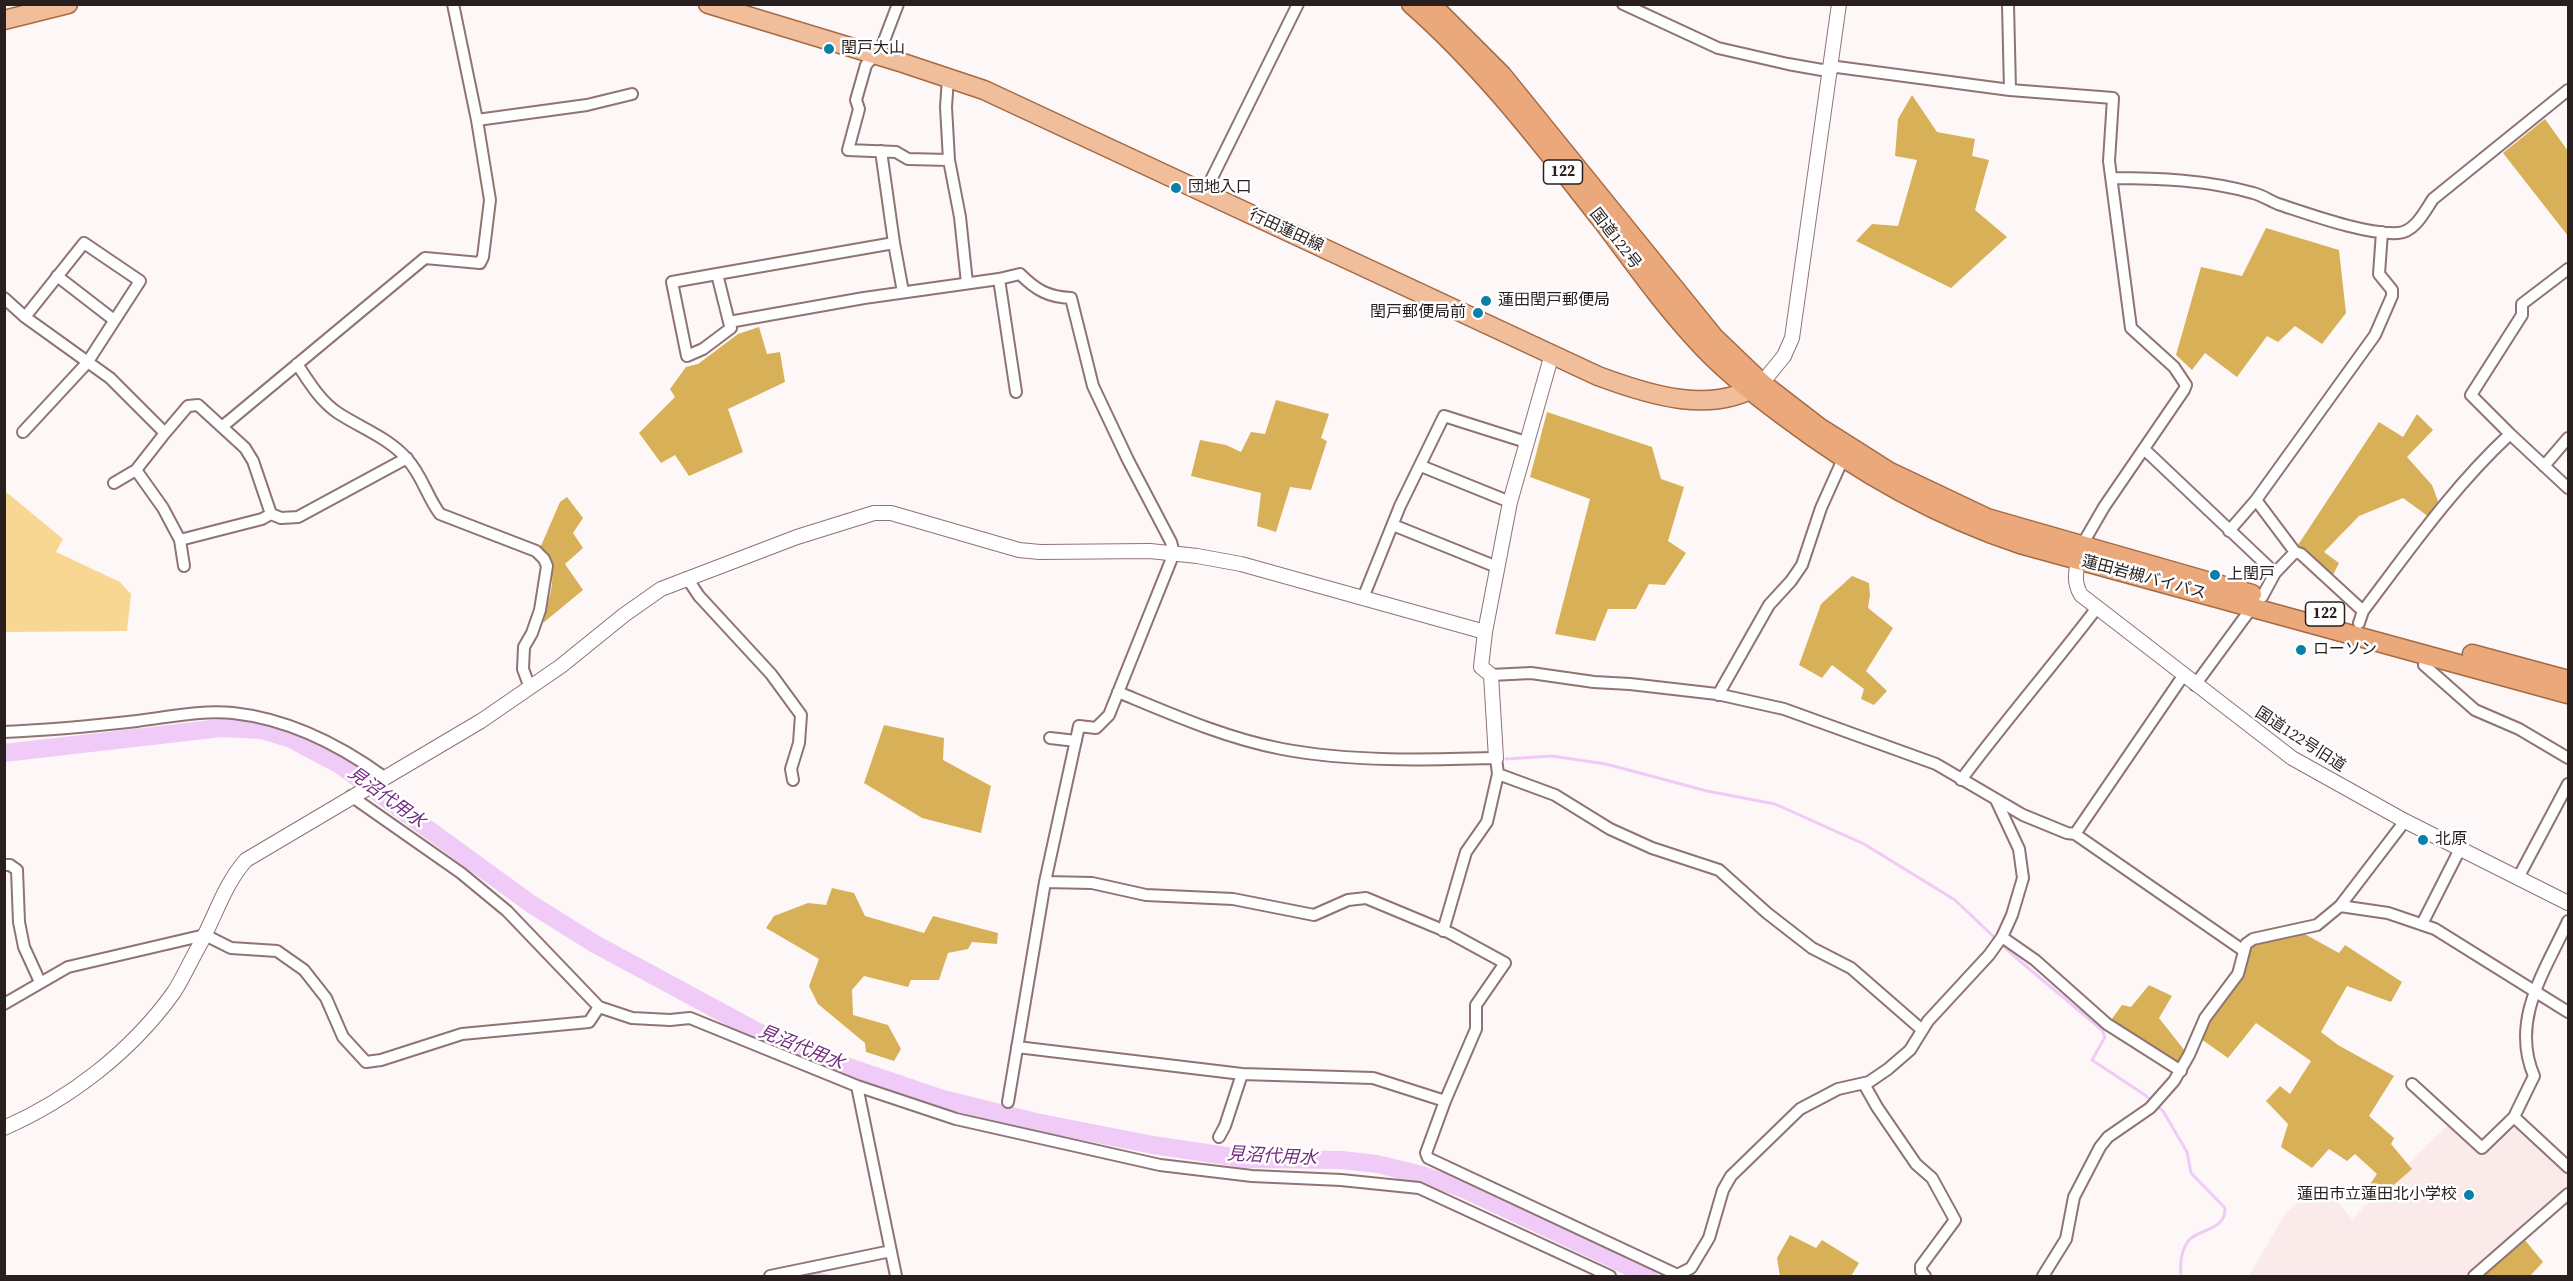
<!DOCTYPE html>
<html>
<head>
<meta charset="utf-8">
<style>
  body { margin:0 }
  #map { position:relative; width:2573px; height:1281px; overflow:hidden; background:#fdf7f7; font-family:"Source Serif 4",serif }
  canvas { display:block }
  .frame { position:absolute; inset:0; border:6px solid #291f1e; pointer-events:none }
</style>
</head>
<body>
<div id="map">
<canvas width="2573" height="1281"></canvas>
<div class="frame"></div>
</div>
<script>
const ctx = document.querySelector('canvas').getContext('2d');
ctx.lineJoin = 'round';
function paint(path, color) {
  ctx.fillStyle = color;
  ctx.fill(path, 'evenodd');
}
function trace(path, color, width, dash) {
  ctx.strokeStyle = color;
  ctx.lineWidth = width;
  ctx.lineCap = dash ? 'butt' : 'round';
  ctx.setLineDash(dash || []);
  ctx.stroke(path);
}
function write(font, color, halo, rows, align = 'center') {
  ctx.font = font + ' "Source Serif 4","Noto Sans JP",serif';
  ctx.lineWidth = 5;
  ctx.setLineDash([]);
  ctx.textBaseline = 'middle';
  ctx.strokeStyle = halo;
  ctx.fillStyle = color;
  for (const [text, x, y, turn = 0] of rows) {
    ctx.save();
    ctx.translate(x, y);
    ctx.rotate((+turn || 0) * Math.PI / 180);
    ctx.textAlign = isNaN(turn) ? turn : align;
    if (halo) ctx.strokeText(text, 0, 0);
    ctx.fillText(text, 0, 0);
    ctx.restore();
  }
}
const built = new Path2D(`
  M2515,1122L2568,1172V1190L2469,1276H2249L2285,1214L2316,1185L2337,1201L2352,1219L2450,1123L2482,1153Z`);
const green = new Path2D(`
  M5,491L63,539L56,552L120,582L131,594L127,631L5,632Z`);
const forest = new Path2D(`
  M1912,95L1937,132L1975,139L1972,156L1989,160L1975,210L2007,237L1951,288L1856,241L1872,224L1898,226L1917,160L1895,156L1898,119Z
  M2545,119L2568,151V236L2503,153Z
  M2266,228L2339,250L2346,313L2322,344L2295,326L2278,342L2267,336L2237,377L2205,353L2192,370L2176,355L2201,267L2242,276Z
  M759,327L767,354L780,352L785,382L728,409L743,452L689,476L675,455L661,463L639,433L675,397L670,389L686,367L698,364L738,334Z
  M1276,400L1329,414L1321,438L1327,441L1311,490L1290,487L1276,532L1257,526L1261,493L1191,476L1200,440L1226,445L1241,452L1251,432L1265,434Z
  M1547,412L1652,447L1661,479L1684,487L1668,541L1686,553L1665,585L1649,584L1636,609H1608L1595,641L1555,634L1590,499L1530,477Z
  M2417,414L2433,430L2407,457L2432,485L2438,501L2429,517L2403,498L2359,516L2324,552L2339,563L2332,577L2298,545L2379,422L2403,437Z
  M567,497L583,518L573,533L583,548L565,564L583,590L543,623C549,594 562,573 540,548L560,502Z
  M1852,576L1869,583L1870,595L1868,608L1893,628L1866,671L1887,691L1874,705L1861,699L1864,689L1832,665L1822,678L1799,665L1821,604Z
  M884,725L944,738L943,760L991,786L981,833L922,818L864,783Z
  M832,888L854,893L865,916L924,933L933,916L998,933L997,944L972,942L968,949L948,953L939,980H911L908,987L864,976L852,990L853,1015L888,1025L901,1049L894,1061L866,1052L865,1043L818,1004L809,986L819,959L766,928L774,916L808,903L826,905Z
  M2301,932L2339,953L2345,945L2402,982L2391,1002L2347,986L2321,1032L2338,1045L2394,1076L2369,1116L2394,1138L2391,1144L2412,1169L2380,1197L2368,1187L2377,1174L2355,1154L2347,1161L2329,1149L2312,1168L2281,1147L2288,1124L2266,1101L2280,1086L2290,1094L2311,1061L2256,1023L2228,1058L2201,1039L2253,940Z
  M2149,985L2172,996L2159,1018L2185,1051L2177,1064L2111,1020L2122,1005L2131,1007Z
  M1790,1235L1816,1248L1822,1240L1859,1263L1851,1276H1780L1777,1258Z
  M2524,1239L2543,1262L2530,1276H2481Z`);
const stream = new Path2D(`
  M1506,759L1552,756L1606,764L1707,791L1775,804L1864,844L1955,900L2014,956L2102,1030L2105,1037L2092,1060L2145,1095L2163,1111L2187,1152L2191,1173L2225,1208C2226,1230 2201,1228 2189,1240C2181,1250 2180,1265 2181,1276
  M794,1276L811,1273L828,1276`);
const river = new Path2D(`
  M4,753L221,728L261,730L291,739L340,765L531,904L595,944L758,1032L834,1062L943,1099L1036,1122L1153,1145L1247,1159L1342,1160L1377,1164L1422,1175L1464,1189L1649,1276`);
const minor = new Path2D(`
  M898,4L882,46L866,65L856,100L859,109L848,150L896,152L908,159L949,160
  M1623,4L1718,48L1788,64L1822,70L1837,67L2010,90L2113,98L2109,161L2131,328L2174,367L2186,385L2184,390L2104,507L2082,545
  M2008,4L2010,90
  M948,78L946,107L949,160L960,217L967,283
  M477,120L587,105L632,94
  M2112,178C2159,178 2207,180 2253,193C2262,195 2270,201 2278,204C2309,214 2366,235 2398,233C2415,232 2425,211 2433,199L2568,90
  M1205,192L1298,4
  M894,243L903,292
  M717,274L672,282L687,356L703,349L731,328L729,322L864,298L999,279L1016,392
  M57,276L114,320
  M999,279L1020,274C1036,290 1048,297 1071,298L1093,386L1128,460L1171,542L1174,553L1109,715L1096,728L1079,726L1045,882L1008,1102
  M4,298L25,317L110,378L165,433L188,406L198,405L245,448L253,461L271,514
  M729,322L717,274L894,243L881,151
  M297,364C309,382 320,401 338,413C361,428 389,438 407,459C422,475 427,497 440,514L536,551L544,559L547,566L540,610L532,633L524,647L523,669L530,688
  M223,426L425,258L480,263L483,257L490,200L477,120L453,4
  M23,432L87,363L140,281L84,243L25,317
  M165,433L136,470L163,508L180,540L262,519L271,514L281,518L298,517L407,458
  M2510,434L2471,395L2522,315V304L2568,269
  M2144,449L2275,573
  M1421,466L1510,502
  M2544,466L2568,438
  M114,483L136,470
  M2256,500L2295,552
  M1393,525L1497,567
  M2229,531L2256,500L2375,335L2392,296V290L2379,274L2382,232
  M180,540L184,566
  M687,578L699,596L771,674L801,715L799,743L791,769L793,780
  M2262,597L2275,573L2295,552L2301,554L2363,611
  M1363,598L1400,506L1444,416L1526,442
  M2359,623L2363,611C2410,549 2453,487 2510,434L2568,488
  M2427,654L2424,665L2475,710L2519,729L2568,758
  M1491,675L1531,673L1594,682L1630,684L1717,694L1784,709L1936,764L2023,815L2067,833L2075,834L2244,951
  M2195,685L2253,606
  M1118,692C1171,714 1225,738 1282,749C1351,762 1425,760 1496,758L1498,774L1487,822L1466,852L1443,931
  M1718,695L1769,605L1791,581L1802,565L1821,508L1843,459
  M4,732C49,730 93,726 137,721C169,717 201,710 233,713C288,719 340,745 384,777
  M1050,738L1076,741
  M1498,774L1555,795L1610,829L1652,848L1719,870L1767,913L1812,948L1851,968L1921,1029
  M1961,780C2004,722 2052,667 2096,609
  M351,796L461,873L507,911L599,1007L632,1018L670,1020L690,1018L857,1086L956,1119L1160,1165L1252,1176L1341,1180L1419,1188L1610,1276
  M2075,834L2183,676
  M4,865H10L17,870L19,922L24,947L40,982
  M2518,878L2568,784
  M1045,882L1092,883L1146,895L1233,899L1314,915L1348,900L1366,898L1450,933L1505,963L1476,1005V1029L1445,1101L1426,1153L1428,1158L1680,1276
  M2340,906L2388,913L2435,929L2568,1012
  M2422,924L2460,849
  M2002,937L2035,960L2107,1024L2181,1071
  M4,1004L68,967L205,935L231,948L277,951L304,970L326,998L343,1037L366,1062L381,1060L462,1034L589,1022L599,1007
  M1017,1047L1242,1074
  M1864,1084L1877,1107L1916,1164L1932,1178L1955,1220L1921,1266V1271L1925,1276
  M2412,1084L2482,1148L2514,1117L2568,1167
  M857,1086L896,1276
  M2514,1117L2534,1076C2510,1020 2545,971 2568,921
  M1219,1137L1225,1126L1242,1074L1373,1078L1445,1101
  M770,1276L891,1251
  M1675,1276L1691,1268L1709,1238L1723,1190L1731,1176L1800,1109L1838,1089L1869,1082L1888,1069L1910,1050L1928,1021L1989,955L2002,937L2012,915L2023,878L2019,849L1997,802
  M2043,1276L2066,1239L2074,1197L2100,1147L2108,1137L2150,1108L2174,1081L2189,1055L2205,1018L2238,974L2246,944L2253,939L2317,925L2340,906L2405,821
  M2474,1276L2568,1194`);
const tertiary = new Path2D(`
  M1762,383L1784,356L1792,338L1839,4
  M2080,552C2077,568 2072,580 2081,595L2292,758L2405,821L2568,903
  M1485,632L1481,667L1491,675L1496,758
  M4,1128C70,1099 132,1051 174,992C183,978 190,962 198,948C215,918 223,886 246,860L481,721L561,666L624,615L661,589L797,537L874,513H891L1019,550L1040,552L1150,551L1197,556L1241,564L1485,632L1510,502L1552,354`);
const primary = new Path2D(`
  M708,4L903,63L984,90L1598,376C1649,395 1713,416 1762,383
  M4,20L68,4`);
const trunk = new Path2D(`
  M1411,4C1484,68 1543,146 1603,222C1633,262 1662,303 1696,340C1721,368 1751,392 1781,414C1855,470 1932,515 2020,544L2568,694
  M1431,4L1502,75L1714,337L1762,383L1819,427L1890,472L1987,518L2252,594
  M2472,654L2568,680`);
const markers = [
  [829,49,6,"#0981a7"],
  [1176,188,6,"#0981a7"],
  [1486,301,6,"#0981a7"],
  [1478,313,6,"#0981a7"],
  [2215,575,6,"#0981a7"],
  [2301,650,6,"#0981a7"],
  [2423,840,6,"#0981a7"],
  [2469,1195,6,"#0981a7"]
];
const shields = [
  [1563,172,39],
  [2325,614,39]
];
const shieldNames = [
  ["122",1563,172],
  ["122",2325,614]
];
const poiNames = [
  ["閏戸大山",841,49],
  ["団地入口",1188,188],
  ["蓮田閏戸郵便局",1498,301],
  ["閏戸郵便局前",1466,313,"right"],
  ["上閏戸",2227,575],
  ["ローソン",2313,650],
  ["北原",2435,840],
  ["蓮田市立蓮田北小学校",2457,1195,"right"]
];
const streetNames = [
  ["行田蓮田線",1286,231,25],
  ["国道122号",1615,239,52],
  ["蓮田岩槻バイパス",2144,578,15],
  ["国道122号旧道",2300,740,33]
];
const waterNames = [
  ["見沼代用水",386,798,36],
  ["見沼代用水",801,1048,22],
  ["見沼代用水",1272,1157,3]
];
paint(built, '#faeae9');
paint(green, '#f7d792');
paint(forest, '#d8b057');
trace(stream, '#f0cbf7', 3);
trace(river, '#f0cbf7', 18);
trace(minor, '#8e7472', 14);
trace(tertiary, '#8e7472', 16);
trace(primary, '#a46a44', 21);
trace(trunk, '#a46a44', 21);
trace(minor, '#fff', 10);
trace(tertiary, '#fff', 14);
trace(primary, '#f0be9b', 18);
trace(trunk, '#eba87a', 18);
for (const [x, y, r, color] of markers) {
  const dot = new Path2D();
  dot.arc(x, y, r, 0, 2 * Math.PI);
  ctx.fillStyle = color;
  ctx.fill(dot);
  trace(dot, '#fff', 2);
}
for (const [x, y, w] of shields) {
  const box = new Path2D();
  box.roundRect(x - w / 2, y - 12, w, 24, 4.5);
  ctx.fillStyle = '#fff';
  ctx.fill(box);
  trace(box, '#291f1e', 1.5);
}
write('bold 15px', '#291f1e', null, shieldNames);
write('16px', '#291f1e', '#fff', poiNames, 'left');
write('16px', '#291f1e', '#fff', streetNames);
write('italic 18px', '#722b7e', '#fff', waterNames);
</script>
</body>
</html>
